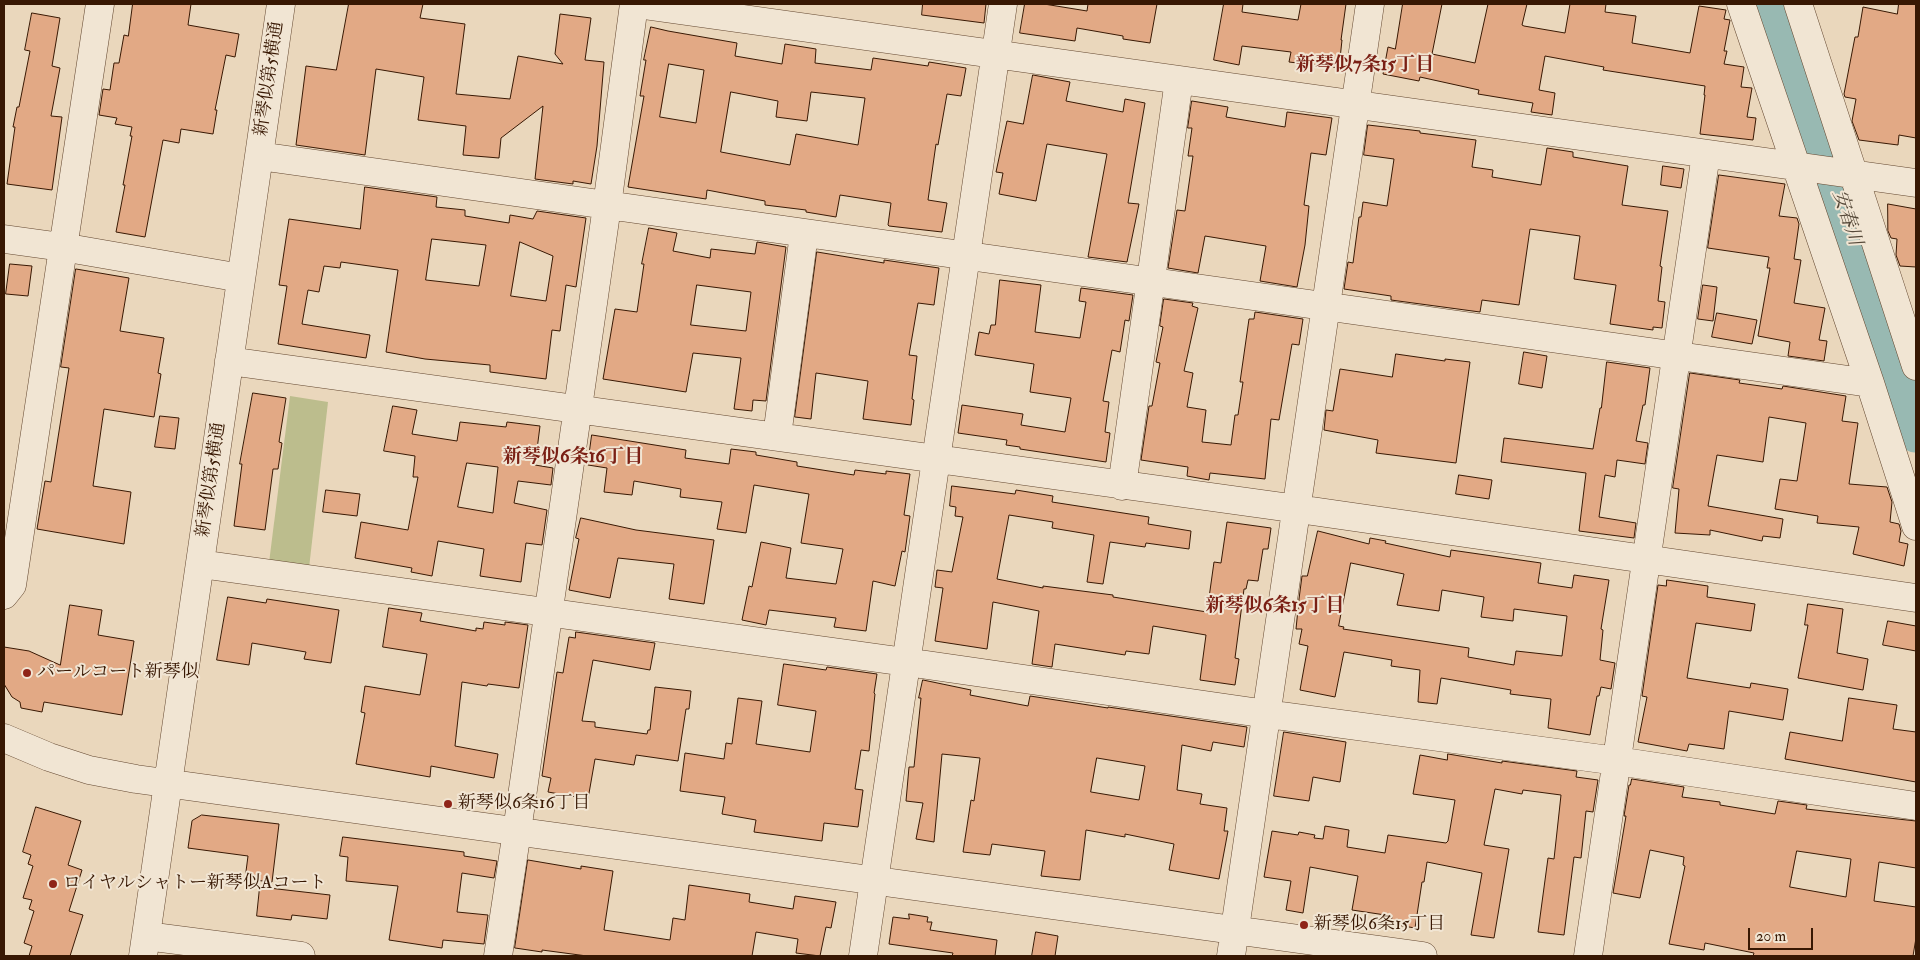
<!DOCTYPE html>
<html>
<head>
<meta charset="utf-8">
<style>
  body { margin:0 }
  #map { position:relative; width:1920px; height:960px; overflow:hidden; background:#ead7bc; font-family:"IM FELL Double Pica",serif }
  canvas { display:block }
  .frame { position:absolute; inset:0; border:5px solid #381803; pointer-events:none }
  .scale { position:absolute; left:1748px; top:928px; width:65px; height:22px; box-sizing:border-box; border:2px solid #381803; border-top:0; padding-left:6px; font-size:15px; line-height:18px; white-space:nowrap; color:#381803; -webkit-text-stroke:4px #f1e5d3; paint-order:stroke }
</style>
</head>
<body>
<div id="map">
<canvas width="1920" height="960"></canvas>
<div class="frame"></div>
<div class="scale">20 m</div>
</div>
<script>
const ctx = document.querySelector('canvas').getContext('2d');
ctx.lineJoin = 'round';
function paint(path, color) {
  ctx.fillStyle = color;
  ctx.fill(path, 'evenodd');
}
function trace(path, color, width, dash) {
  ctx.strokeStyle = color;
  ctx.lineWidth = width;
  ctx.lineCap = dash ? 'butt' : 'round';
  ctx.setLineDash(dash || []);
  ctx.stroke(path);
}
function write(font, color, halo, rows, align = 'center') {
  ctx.font = font + ' "IM FELL Double Pica","Noto Serif JP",serif';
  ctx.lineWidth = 4;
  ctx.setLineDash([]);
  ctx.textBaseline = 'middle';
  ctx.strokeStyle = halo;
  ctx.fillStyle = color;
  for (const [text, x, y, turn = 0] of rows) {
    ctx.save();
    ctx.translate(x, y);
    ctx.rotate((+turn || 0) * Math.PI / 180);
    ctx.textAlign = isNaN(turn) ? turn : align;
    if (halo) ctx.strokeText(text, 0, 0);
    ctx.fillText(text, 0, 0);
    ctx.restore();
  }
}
const green = new Path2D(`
  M290,396L328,402L309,568L269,563Z`);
const river = new Path2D(`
  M1775,4L1916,433`);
const building = new Path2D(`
  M133,4H191L188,25L239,34L235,57L226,55L215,110H217L213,134L181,129L179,143L163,140L145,237L116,232L125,185H123L132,136H130L132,127L115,124L117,118L99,115L103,89L110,90L114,63H119L124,35L128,36Z
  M349,4H423L420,18L465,24L456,94L510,99L518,56L563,64L555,54L560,14L591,18L585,60L604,62L597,146L591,184L573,181V184L535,179L543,106L501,138L499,158L463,155L466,126L418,120L424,77L376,69L365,155L296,145L306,66L336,70Z
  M923,4H986L984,23L922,15Z
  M1025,4H1044L1087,11L1088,4H1157L1150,43L1123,39V36L1077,28L1075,41L1020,33Z
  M1224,4H1243L1242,12L1298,20L1301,4H1346L1341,40H1342L1339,68L1289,62L1291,52L1242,46L1239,65L1214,60Z
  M1403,4H1442L1432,54L1475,63L1488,4H1527L1522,25L1524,26L1565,33L1570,4H1606L1605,12L1636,16L1632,43L1690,53L1699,6L1726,10L1724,19L1730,20L1724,51H1727L1724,64L1744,67L1741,87L1752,88L1747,117L1756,118L1753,140L1700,134L1705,95H1704L1705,86L1603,70L1604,67L1545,56L1539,90L1555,93L1552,115L1531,112L1533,103L1478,94L1479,90L1420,77L1419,81L1383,74L1388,47L1395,49Z
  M1899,4H1916V138L1899,135L1898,145L1859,140L1852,121L1856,99L1845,97L1844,94L1855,37H1858L1863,7L1897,14Z
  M32,13L60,18L52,66L60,68L51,116L62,117L52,190L7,184L15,127H13L17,107H19L30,51L25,50Z
  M651,27L668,31L737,43L735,56L782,64L785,44L816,49L815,63L871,70L873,58L928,66L929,62L966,68L961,96L947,94L938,145L936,144L928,200L947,203L942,232L889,226L888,225L891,203L840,195L836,217L806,212V210L765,205V201L707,190L706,199L628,187L644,96H640L646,60H644ZM669,64L704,70L696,123L660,117ZM731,92L778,101L776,117L807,121L811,92L865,98L858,145L796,134L790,165L721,152Z
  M1033,75L1070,82L1066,101L1123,112L1125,99L1145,103L1128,203L1139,204L1127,262L1088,257L1107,154L1047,144L1036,201L999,194L1003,173L996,172L1007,121L1023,124Z
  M1192,101L1228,107L1226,117L1285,127L1287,112L1332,118L1326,155L1311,153L1304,205L1309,206L1305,245L1297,287L1260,281L1266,246L1205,236L1198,273L1168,268L1177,210L1185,211L1193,156H1188L1192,128H1188Z
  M1368,125L1420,131V133L1476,140L1472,167L1493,170L1492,177L1541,185L1547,148L1573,152V157L1628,166L1622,205L1668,211L1660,266L1662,267L1658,301L1665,302L1662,328L1653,327V330L1610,324L1616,285L1574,279L1580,236L1530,229L1519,305L1482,300L1480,312L1391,300V296L1344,289L1348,262L1353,263L1359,217H1361L1363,202L1387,206L1394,159L1364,155Z
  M1663,166L1684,169L1681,188L1661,185Z
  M1719,175L1785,184L1779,216L1797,218L1799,224L1794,259L1801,260L1794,303L1825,308L1819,340L1827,341L1824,361L1788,356L1790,342L1758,336L1770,268H1767L1769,257L1708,248Z
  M365,187L437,197L436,207L465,210V216L509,223L510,215L533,219L537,211L586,218L576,287L566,285L560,331L552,330L546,379L490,372V365L425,359L386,352L398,270L341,262L340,268L324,266L319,292L308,290L302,324L370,335L366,358L278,344L287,286L279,285L289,219L360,229ZM432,239L486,245L479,286L426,280ZM520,242L553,256L546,301L511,296Z
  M1888,204L1916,209V267L1900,266L1896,255L1897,239L1891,238L1888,231Z
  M649,228L677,233L673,251L710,258L711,249L755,254L757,242L786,247L766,401L753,400L752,411L734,409L741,358L693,353L686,392L603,379L615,309L637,312L644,264H642ZM697,285L751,292L746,331L691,325Z
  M817,252L884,263V260L939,268L934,305L918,303L909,355L917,356L912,399L914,400L911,425L863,419L868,381L816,373L811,419L795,417Z
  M10,264L32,266L28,296L6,294Z
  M76,269L129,278L120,331L164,338L158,373L161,374L154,417L104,409L93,486L131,492L124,544L37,529L45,481L51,482L69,368L61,367Z
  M1000,280L1041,285L1035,332L1080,338L1086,302L1079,301L1081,288L1133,295L1129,321L1125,320L1120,352L1112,350L1103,401L1109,402L1105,432L1110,433L1106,462L1020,449V447L1006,445L1007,440L958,433L962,405L1023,414L1021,425L1065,432L1071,398L1030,392L1034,364L975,355L979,332L989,334L991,325H995Z
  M1703,285L1717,287L1713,321L1698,319Z
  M1164,299L1193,303L1192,306L1198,308L1184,371L1193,373L1187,407L1206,410L1202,442L1231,445L1235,415H1238L1243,382H1240L1249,319H1254L1255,312L1303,319L1299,345L1292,344L1279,420L1271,419L1265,479L1210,473L1209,480L1187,476L1188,467L1141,460L1149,406H1152L1160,363L1156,362L1163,327L1160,326Z
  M1717,313L1757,320L1752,344L1712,337Z
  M1524,352L1547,356L1542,388L1519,384Z
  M1396,354L1445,361V359L1470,362L1456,463L1376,453L1378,440L1324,430L1326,410L1333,411L1340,369L1392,377Z
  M1607,362L1650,368L1645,405H1643L1636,441L1648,443L1645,464L1617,460L1615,477L1605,475L1599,517L1636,523L1634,538L1579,531L1586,473L1501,462L1504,438L1593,449L1600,408H1601Z
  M1690,373L1740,380L1739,383L1782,389L1783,386L1846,396L1842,421L1858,423L1849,484L1887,487L1892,502L1890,522L1899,524L1901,531L1899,542L1908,544L1904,566L1853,554L1859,527L1817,523L1818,516L1775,509L1780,479L1797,481L1806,423L1769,417L1763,462L1717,455L1708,506L1783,519L1780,538L1763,536L1762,541L1710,530V535L1675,533L1679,489L1673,488Z
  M253,393L286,398L279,442L282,443L278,469H273L265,530L234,526L242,464H240Z
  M393,406L417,410L412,434L457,441L460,422L506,427L507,422L540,426L535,465L553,468L551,485L518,481L514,503L547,510L542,545L526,543L521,582L480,576L484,549L438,541L432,576L411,572L412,568L355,558L361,522L408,530L418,477H413L415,456L384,451ZM467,463L498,467L493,513L458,507Z
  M160,416L179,418L175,449L155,447Z
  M592,435L686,450L685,458L729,464L731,449L756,452V455L797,462V466L854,475L855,470L886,474V471L910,474L904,515L910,516L905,552L902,551L895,586L873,581L866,631L834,627L836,618L769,610L766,625L742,620L749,586L752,587L761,542L791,548L786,578L836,584L843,549L801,543L809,494L754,485L746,533L717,529L722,502L680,497L681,489L634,481L632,495L604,492L607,468L588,465Z
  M1459,475L1492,480L1489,499L1456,494Z
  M952,486L1015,494L1016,490L1053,496L1052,502L1149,517L1148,524L1191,531L1189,549L1146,543L1145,547L1110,542L1103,584L1087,582L1094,535L1052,528L1053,522L1009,515L997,579L1043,588V586L1113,595V597L1207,612L1214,562L1221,563L1227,522L1271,528L1268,549H1263L1258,581L1248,580L1246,589H1244L1235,658L1239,659L1235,685L1200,680L1206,635L1153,626L1149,654L1126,651L1125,655L1055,644L1052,667L1032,664L1039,611L993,602L987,649L935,641L943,588L935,587L937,570L952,572L963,517L955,516L956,507L950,506Z
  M326,490L360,494L357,516L323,512Z
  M581,518L636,530L714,540L704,604L669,599L674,564L618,558L610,598L569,590L579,539L576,538Z
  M1318,531L1369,544L1370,538L1386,541L1385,543L1450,557L1451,550L1541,563L1538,583L1572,588L1574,575L1609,580L1601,629L1603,630L1600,660L1615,663L1611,689L1601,687L1599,696H1597L1590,735L1548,728L1551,699L1510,694L1511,690L1441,678L1437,704L1418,702L1420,670L1391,666L1392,660L1344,652L1335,697L1300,690L1308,646L1299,644L1302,629H1296L1299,599L1302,576H1307ZM1351,563L1404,574L1397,605L1439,611L1442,590L1484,597L1481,617L1513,621L1514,609L1567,616L1562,656L1516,651L1514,665L1468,657L1469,648L1343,629L1344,627L1339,626Z
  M1667,580L1708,586L1707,597L1755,604L1751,631L1696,623L1687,678L1750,688L1751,683L1788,689L1783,720L1729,711L1724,749L1689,744L1687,751L1638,742L1647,697L1642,696L1658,585L1666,586Z
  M228,597L266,603L267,599L339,610L331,663L304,659L306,652L252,643L249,665L217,660Z
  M1808,604L1843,609L1837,653L1868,659L1863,690L1798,678L1808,625H1805Z
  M70,605L102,610L98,635L134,641L122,715L44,702L42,712L21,708L20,702L12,697L4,684V647L29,651L60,665Z
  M389,608L422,613L420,621L476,631V628L483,629L484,622L505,625V622L528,625L519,688L488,684L487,686L462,682L455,746L498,754L494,778L431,766L430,777L356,764L365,713L361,712L365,686L420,695L427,654L383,647Z
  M1888,621L1916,626V651L1883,645Z
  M576,632L655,643L650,670L593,660L582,721L595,722V727L647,734L648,730H650L655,687L691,691L689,709H686L678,761L636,755L634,765L595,759L588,799L548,792L551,778L542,776L557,672L563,673L569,637L575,638Z
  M784,664L826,670L827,667L877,674L874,693L875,694L869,751L861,750L855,789L863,790L858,827L824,823L822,841L754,832L756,820L722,814L725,797L680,791L685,753L724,759L726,743L732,744L738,698L762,701L756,744L810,752L816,711L778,705Z
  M923,680L971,690L970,695L1028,706L1030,696L1108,708V707L1247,727L1244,747L1213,742L1211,751L1182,745L1177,790L1202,794L1200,804L1227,808L1224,831H1228L1219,879L1169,870L1174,844L1125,834V837L1086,830L1080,880L1041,876L1045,851L992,844L990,855L963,852L971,800L974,801L980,758L942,754L934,842L916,839L923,803L906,801L909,767H914L921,698H919ZM1097,758L1145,766L1139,800L1091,792Z
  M1849,698L1897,705L1893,729L1916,732V782L1785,759L1790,732L1842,741Z
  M1284,732L1346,742L1340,782L1313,777L1309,801L1274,796Z
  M1448,754L1502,763V761L1577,771L1576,777L1598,780L1593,812L1586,811L1581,858L1574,857L1564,935L1538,932L1548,858L1554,859L1561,795L1523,790L1522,794L1495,789L1484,845L1509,849L1494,938L1471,935L1482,873L1427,862L1424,882H1422L1415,928L1391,924L1392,916L1352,910L1358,876L1310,867L1303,913L1286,910L1291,881L1264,877L1272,831L1298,835L1299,832L1315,835L1314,838L1323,839L1325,826L1349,830L1347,847L1385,853L1388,835L1446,843L1448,841L1455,800L1413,794L1420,755L1447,760Z
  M1632,779L1684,787L1682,797L1720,802V805L1775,814L1778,801L1807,805L1806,809L1916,821V868L1879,862L1874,901L1916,907V938L1913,956H1753L1754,953L1705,943L1704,950L1669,944L1685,866L1683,865L1684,857L1650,850L1640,898L1613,893L1626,816H1624L1629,785H1630ZM1797,851L1851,859L1846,897L1790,887Z
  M36,807L81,821L68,865L82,870L69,911L83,915L70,956H29L32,946L24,943L34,911L29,909L32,900L23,898L33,866L28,864L31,855L23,852Z
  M202,815L279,824L272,882L245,879L248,856L188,848L192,821Z
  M343,837L464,852V856L497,861L494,878L462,873L457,912L488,915L484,944L443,940L442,948L389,940L398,886L346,881L348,857L340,856Z
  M528,860L581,869V866L613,871L604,930L670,940L673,918L685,920L689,885L750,894L749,902L793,909L795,896L836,902L831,928L826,927L820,956L796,953L798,939L756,932L752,956H587L542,950V952L515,948Z
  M260,887L330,895L327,919L292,915L291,920L257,916Z
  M909,914L928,917L927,922H932L930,930L997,940L995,956H952L953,953L889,944L893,917L909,919Z
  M1036,932L1058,936L1055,956H1032Z`);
const minor = new Path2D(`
  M636,4L1916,183
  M1741,4L1870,383L1916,526
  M1798,4L1916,366
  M259,156L1870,383
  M4,239L62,247L241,278
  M229,361L1298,509L1916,598
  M777,436L804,234
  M1122,486L1179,80
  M200,564L920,664L1267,714L1617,761L1916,806
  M4,595L12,585L100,4
  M4,738L49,757L89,770L136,779L1423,956
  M146,936L301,956
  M143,956L281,4
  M498,956L517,831L607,206L634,4
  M863,956L1003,4
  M1231,956L1370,4
  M1588,956L1706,154`);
const markers = [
  [27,673,5,"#8f2418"],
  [448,804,5,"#8f2418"],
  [53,884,5,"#8f2418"],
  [1304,925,5,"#8f2418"]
];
const streetNames = [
  ["新琴似第5横通",270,79,-82],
  ["新琴似第5横通",212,480,-82]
];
const poiNames = [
  ["パールコート新琴似",37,673],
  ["新琴似6条16丁目",458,804],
  ["ロイヤルシャトー新琴似Aコート",63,884],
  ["新琴似6条15丁目",1314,925]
];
const neighbourhoodNames = [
  ["新琴似7条15丁目",1365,66],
  ["新琴似6条16丁目",573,458],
  ["新琴似6条15丁目",1275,607]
];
const waterNames = [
  ["安春川",1846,218,72]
];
paint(green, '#bcbd8d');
trace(river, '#98b9b2', 39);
paint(building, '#e2a985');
trace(building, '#381803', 1);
trace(minor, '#644831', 29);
trace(minor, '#f1e5d3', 28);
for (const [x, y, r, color] of markers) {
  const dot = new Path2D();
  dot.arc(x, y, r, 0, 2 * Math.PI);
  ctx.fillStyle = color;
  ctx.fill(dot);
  trace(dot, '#f1e5d3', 2);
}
write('18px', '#381803', '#f1e5d3', streetNames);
write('18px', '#381803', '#f1e5d3', poiNames, 'left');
write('bold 19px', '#7a1f14', '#f1e5d3', neighbourhoodNames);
write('italic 19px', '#554838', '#f1e5d3', waterNames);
</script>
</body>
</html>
